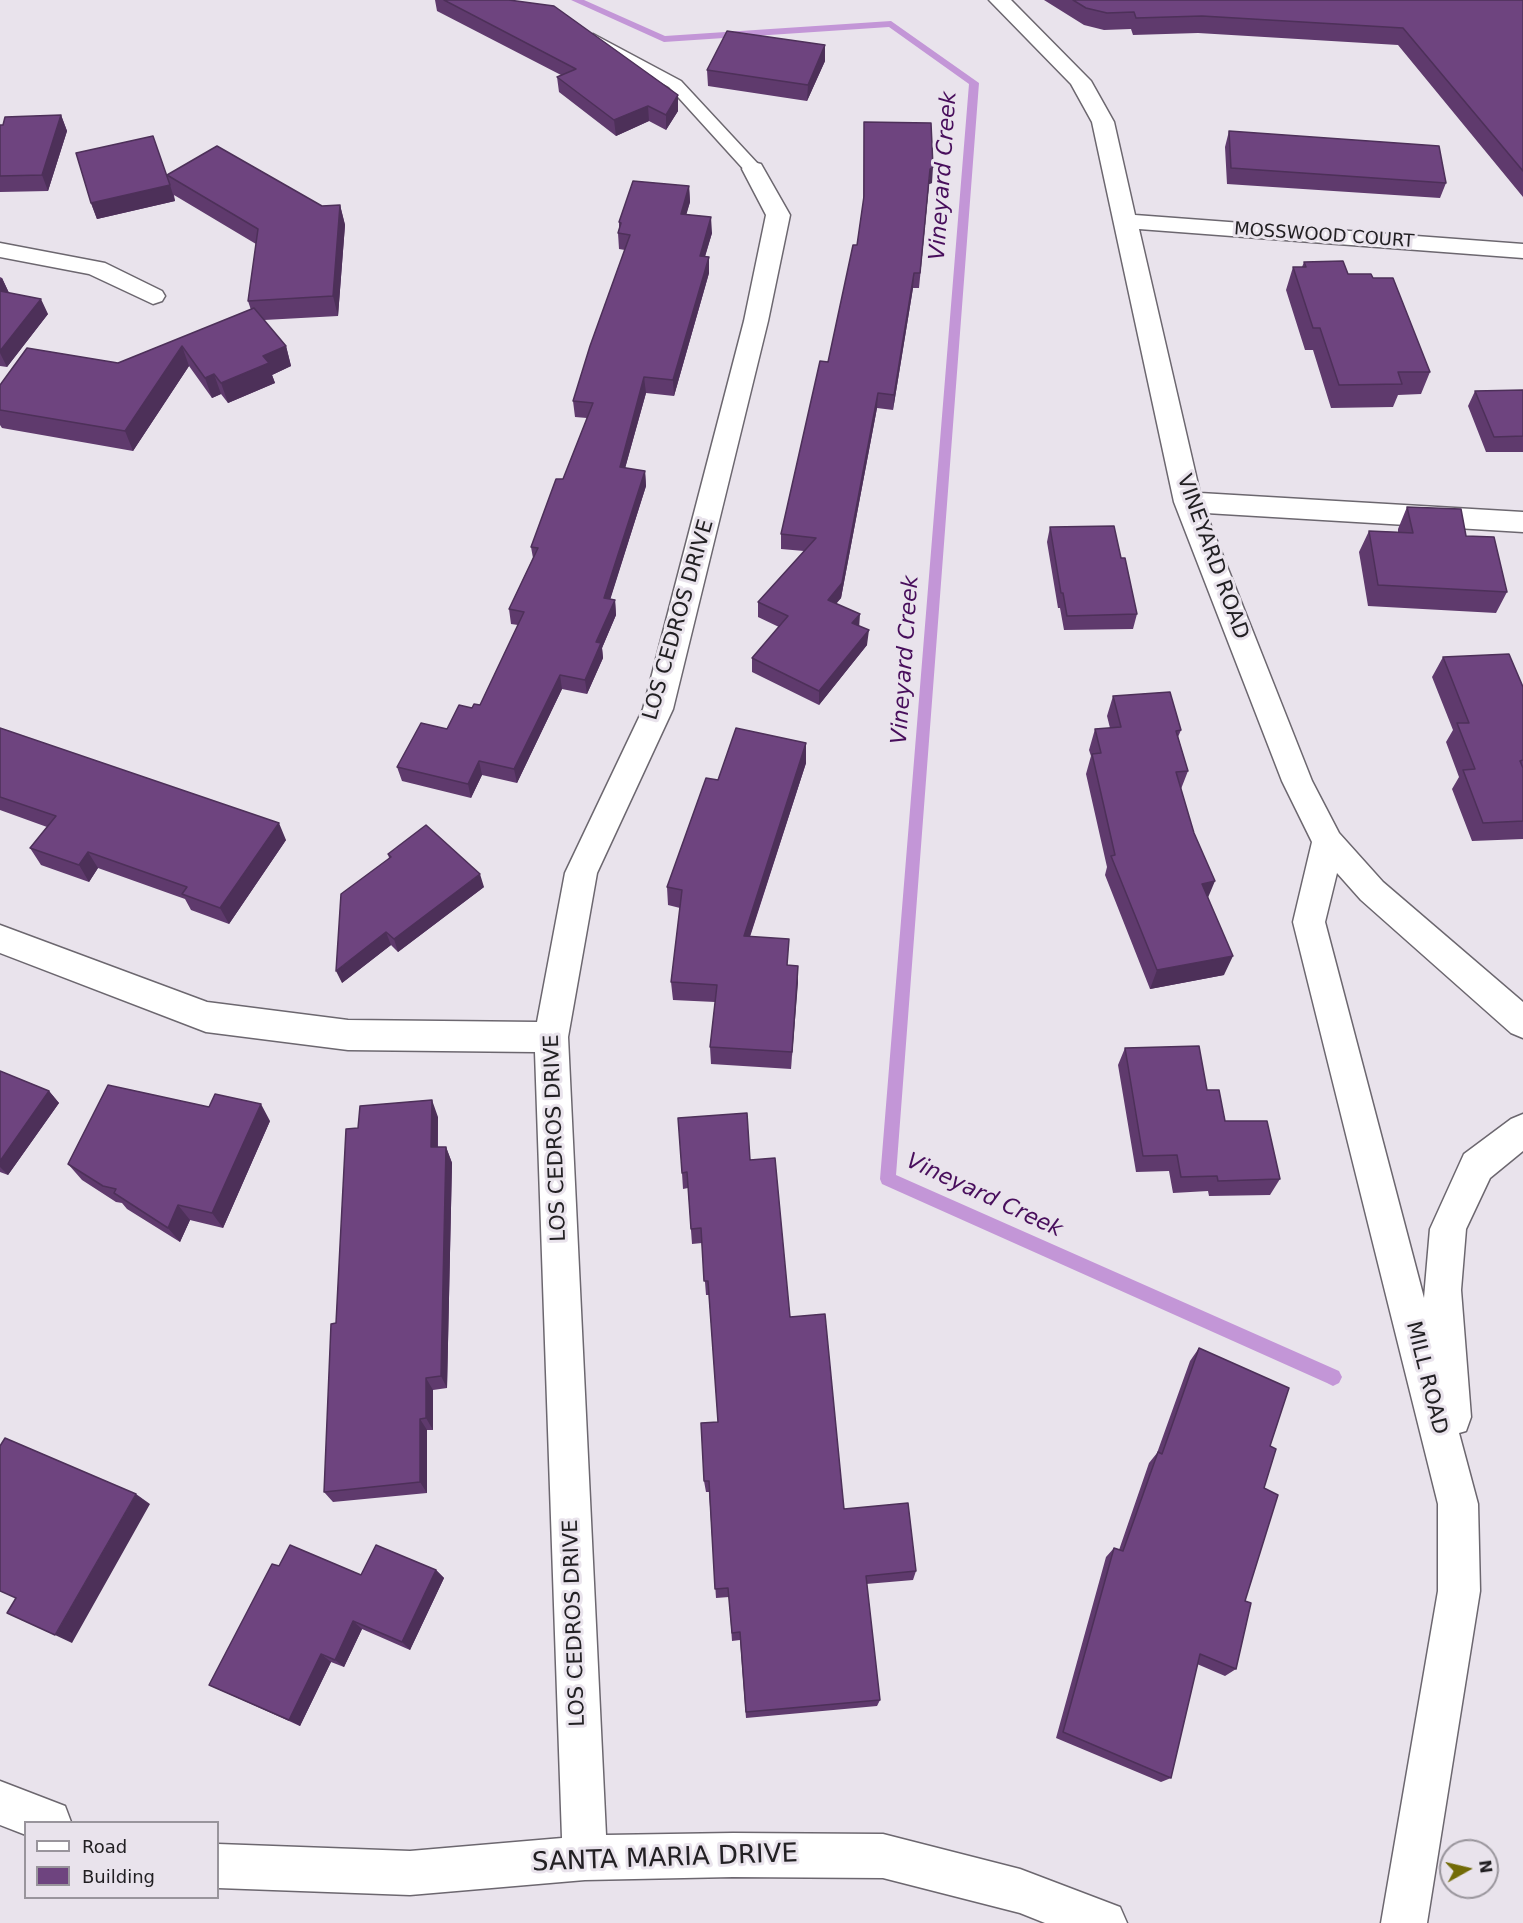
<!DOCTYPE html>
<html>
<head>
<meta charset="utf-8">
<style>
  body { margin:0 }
  #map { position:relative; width:1523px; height:1923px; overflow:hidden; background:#e9e3ec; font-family:"DejaVu Sans",sans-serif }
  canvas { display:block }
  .legend { position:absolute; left:24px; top:1821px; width:195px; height:78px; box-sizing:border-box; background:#e9e3ec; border:2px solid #99959c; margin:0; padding:8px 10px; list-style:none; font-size:18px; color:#222023 }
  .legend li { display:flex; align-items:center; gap:12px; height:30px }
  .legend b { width:30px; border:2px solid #99959c }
  .north { position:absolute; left:1439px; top:1839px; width:60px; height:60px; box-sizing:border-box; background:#e9e3ec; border:2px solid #99959c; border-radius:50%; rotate:82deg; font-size:16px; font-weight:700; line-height:24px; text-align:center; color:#222023 }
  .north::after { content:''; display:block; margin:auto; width:21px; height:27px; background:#726b07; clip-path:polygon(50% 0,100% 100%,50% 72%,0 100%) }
</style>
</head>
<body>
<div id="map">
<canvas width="1523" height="1923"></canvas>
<ul class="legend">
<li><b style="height:8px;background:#fff"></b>Road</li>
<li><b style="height:16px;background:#6e447f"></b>Building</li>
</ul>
<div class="north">N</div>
</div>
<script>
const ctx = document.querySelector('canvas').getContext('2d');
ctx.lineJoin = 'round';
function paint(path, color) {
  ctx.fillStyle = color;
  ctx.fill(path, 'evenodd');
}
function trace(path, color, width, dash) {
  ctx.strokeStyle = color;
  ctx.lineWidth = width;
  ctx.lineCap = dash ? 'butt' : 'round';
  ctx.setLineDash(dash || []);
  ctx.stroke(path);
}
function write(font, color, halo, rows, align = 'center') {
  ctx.font = font + ' "DejaVu Sans",sans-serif';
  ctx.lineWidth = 6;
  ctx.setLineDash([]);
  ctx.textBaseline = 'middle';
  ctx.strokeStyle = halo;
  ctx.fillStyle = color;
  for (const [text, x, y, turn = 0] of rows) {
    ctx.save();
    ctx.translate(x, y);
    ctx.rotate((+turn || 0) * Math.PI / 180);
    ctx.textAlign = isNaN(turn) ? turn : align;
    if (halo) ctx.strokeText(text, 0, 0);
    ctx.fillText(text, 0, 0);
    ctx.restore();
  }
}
const stream = new Path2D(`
  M571,0H584L665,36L891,21L979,83L896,1175L1339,1371L1342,1377L1339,1383L1333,1386L1327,1383L882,1184L880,1179L969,84L889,27L664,42Z`);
const service = new Path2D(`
  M593,34L681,81L759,165L761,169L759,173H747L669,87L588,42L585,39Z`);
const minor = new Path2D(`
  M989,0H1011L1091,81L1114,122L1135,215L1523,244V258L1139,229L1200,493L1523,512V532L1206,513L1312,781L1339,833L1383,882L1523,1002V1038L1511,1033L1361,900L1337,873L1325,922L1424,1298L1430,1229L1464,1154L1511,1119L1523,1114V1151L1490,1178L1466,1229L1461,1290L1471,1417L1466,1431L1459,1433L1478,1504L1480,1591L1427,1923H1381L1438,1591V1504L1293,922L1312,842L1282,781L1174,502L1092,122L1071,84Z
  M753,162L761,164L790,215L768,321L673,709L597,873L568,1037L606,1835L733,1833L883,1834L1020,1869L1120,1907L1127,1923H1045L1020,1913L883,1878L733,1877L585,1880L410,1895L218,1888V1844L410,1851L562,1838L535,1052L348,1050L206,1032L0,953V925L207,1002L348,1020L537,1022L565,873L643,709L744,321L766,215L742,169L745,164Z
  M0,243L105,263L162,291L165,296L162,301L153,304L89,274L0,257Z
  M0,1781L65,1806L71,1822H26V1835L0,1825Z`);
const wall = new Path2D(`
  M435,0H509L678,95V111L666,130L649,121L616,136L559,92L557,77L561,75L437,11Z
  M1044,0H1523V197L1398,45L1198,33L1133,35L1131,29L1104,30L1084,25Z
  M825,45V61L807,101L708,86L707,70Z
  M61,115L67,131L48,191L0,192V125H3Z
  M864,122L932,183L929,184L919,288H913L893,410L877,408L841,598L836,603L859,626L867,645L819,705L752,672V658L779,627L758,617V602L804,551L781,549V534L828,362L857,245L863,203Z
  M1229,131L1446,183L1440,198L1227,184L1225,147Z
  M167,175L322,206L340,205L345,225L338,316L264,320L286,346L291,366L272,375L275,383L228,403L221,394L212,398L189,366L133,451L2,428L0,425V385L118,363L251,310L248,301L256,244L174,195L175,201L97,219L91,203Z
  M689,186L690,202L686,214L712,233L705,257H709V273L674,396L646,393L625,468L645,471L646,486L610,599L615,600L616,615L602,648L603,658L587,694L562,689L517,783L482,775L471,798L402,781L397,767L447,729L472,708L480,705L518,625L511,624L509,609L533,558L531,547L563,479L587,418L575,417L573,401L625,250L619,249L618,233L619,229V222Z
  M1304,262L1348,274L1373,278L1430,372L1421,394L1398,395L1393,407L1331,408L1313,350H1305L1286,290L1293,267H1302Z
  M0,277L2,278L9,293L48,314L7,367L0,366Z
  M1523,390V452H1486L1468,406L1475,391Z
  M1407,507L1466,536L1507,592L1496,613L1368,606L1359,552L1369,531L1398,532V529Z
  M1050,527L1121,558L1137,614L1133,629L1064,630L1060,608H1058L1047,542Z
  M1443,657L1523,687V839L1472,841L1452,789L1459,777L1446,742L1453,730L1432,677Z
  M1113,696L1181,730L1178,737L1188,771L1181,789L1208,897L1224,975L1150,989L1105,875L1107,867L1086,774L1091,756L1089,750L1095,729L1110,728L1107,716Z
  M0,728L286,840L229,924L191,910L185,899L98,868L89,882L41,865L30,848L47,827L0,810Z
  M806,743V763L750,937L788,965L798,966L791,1069L711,1064L710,1047L715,1002L673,1000L671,982L680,908L668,905L667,887L718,780Z
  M388,854L484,887L398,952L391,945L342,983L389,858Z
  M1125,1048L1207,1090L1225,1121L1280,1179L1270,1195L1209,1196L1208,1191L1173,1193L1169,1171L1136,1172L1118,1065Z
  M0,1071L49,1091L59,1103L8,1175L0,1172Z
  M438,1117V1147H446L452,1163L447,1388L433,1390V1430H427V1493L333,1502L324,1492L358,1128Z
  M270,1121L223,1228L190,1220L180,1242L127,1209L122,1203L116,1202L82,1180L68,1164Z
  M750,1160L790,1317L844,1509L916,1571L913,1580L866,1584L880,1700L877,1706L746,1718L740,1640L732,1641L729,1597L716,1598L709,1492H706L704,1481L718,1422L709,1295H706L702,1243L692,1244L688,1188L683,1189L682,1173Z
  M1199,1348L1270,1446L1264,1488L1245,1601L1236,1669L1225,1676L1197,1664L1171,1778L1161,1782L1056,1738L1106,1557L1114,1548L1119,1550L1149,1463L1157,1453L1190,1361Z
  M279,1566L361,1575L436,1570L444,1578L410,1650L362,1629L344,1667L331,1662L300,1726L209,1685Z`);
const shadedWall = new Path2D(`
  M825,45V61L807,101L808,85Z
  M678,95V111L666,130V115Z
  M648,106L649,121L616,136L614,120Z
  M61,115L67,131L48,191L42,175Z
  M933,167L932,183L929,184L919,288L930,169Z
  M170,185L175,201L97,219L91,203Z
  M689,186L690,202L682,230L681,214Z
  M340,205L345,225L338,316L333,296Z
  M711,217L712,233L700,272V256Z
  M709,257V273L674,396L673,380Z
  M914,273L913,288L893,410L894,395Z
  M2,278L9,293L0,305V280Z
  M41,299L48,314L7,367L0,353V351Z
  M182,346L189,366L133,451L125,431Z
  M286,346L291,366L272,375L275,383L228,403L221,383L263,356Z
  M214,374L221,394L212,398L205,378Z
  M644,377L646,393L621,483L620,467Z
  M878,393L877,408L841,598L828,614V600Z
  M645,471L646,486L606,613L604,598Z
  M615,600L616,615L602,648L603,658L587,694L585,680L596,642Z
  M860,614L859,629L852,623Z
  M869,630L867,645L819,705V691Z
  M560,675L562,689L517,783L514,769Z
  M806,743V763L744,954V936Z
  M479,761L482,775L471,798L468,784Z
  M279,823L286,840L229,924L220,908Z
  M88,852L98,868L89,882L79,865Z
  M480,874L484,887L398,952L394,939Z
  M1215,881L1207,900L1202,884Z
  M386,932L391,945L342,983L336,971Z
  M1233,956L1224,975L1150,989L1157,970Z
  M798,966V983L791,1069L792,1052Z
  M49,1091L59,1103L8,1175L0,1167V1161Z
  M432,1100L438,1117L437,1163L431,1147Z
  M261,1104L270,1121L223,1228L212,1213Z
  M446,1147L452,1163L447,1388L441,1376Z
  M178,1205L190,1220L180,1242L168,1228Z
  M426,1378L433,1390V1430L426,1418Z
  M420,1419L427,1430V1493L420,1482Z
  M136,1494L150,1504L72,1643L55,1635Z
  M436,1570L444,1578L410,1650L402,1642Z
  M353,1621L362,1629L344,1667L335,1660Z
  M321,1654L331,1662L300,1726L289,1720Z`);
const building = new Path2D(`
  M444,0H509L554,6L678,95L666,115L648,106L614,120L557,77L576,69Z
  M1073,0H1523V171L1403,28L1202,16L1136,18L1134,12L1107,13L1086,8Z
  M727,31L825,45L808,85L707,70Z
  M61,115L42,175L0,176V125H3L5,117Z
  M864,122L931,123L933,167L930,169L920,273H914L894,395L878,393L842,583L828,600L860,614L852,623L869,630L819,691L752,658L788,616L758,602L816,538L781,534L820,361L828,362L853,245H857L864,196Z
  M1229,131L1439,146L1446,183L1231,168Z
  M153,136L170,185L91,203L76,153Z
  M217,146L322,206L340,205L333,296L248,301L258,229L167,175Z
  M633,181L689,186L681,214L711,217L700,256L709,257L673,380L644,377L620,467L645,471L604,598L615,600L596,642L601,643L585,680L560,675L514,769L479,761L468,784L397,767L421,723L447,729L459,705L472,708L474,704L480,705L524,612L509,609L538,548L531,547L556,479H563L593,403L573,401L590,346L630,235L618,233L621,223L619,222Z
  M1343,261L1348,274H1371L1373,278H1393L1430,372H1398L1402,384L1339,385L1320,328H1313L1293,267H1306L1304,262Z
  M0,291L41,299L0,351Z
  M254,308L286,346L263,356L269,363L221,383L214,374L205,378L182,346L125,431L0,410V385L27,348L118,363Z
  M1523,390V436L1494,437L1475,391Z
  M1407,507L1461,509L1466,536L1494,537L1507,592L1378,585L1369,531L1413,533Z
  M1114,526L1121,558H1125L1137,614L1067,616L1063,593H1061L1050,527Z
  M1509,654L1523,687V760L1520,761L1523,768V821L1483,823L1463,770L1475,769L1457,723H1469L1443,657Z
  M1170,692L1181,730L1176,731L1188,771L1176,772L1194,833L1215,881L1202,884L1233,956L1157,970L1111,856L1115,855L1092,754L1101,753L1095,729L1121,727L1113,696Z
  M0,728L279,823L220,908L182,894L187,887L88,852L79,865L30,848L56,816L0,797Z
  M736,728L806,743L744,936L789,939L787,965L798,966L792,1052L710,1047L717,985L671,982L682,890L667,887L706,778L718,780Z
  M426,825L480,874L394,939L386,932L336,971L341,894L391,857L388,854Z
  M1199,1046L1207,1090H1219L1225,1121H1267L1280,1179L1218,1181L1217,1176L1181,1177L1177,1155L1143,1156L1125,1048Z
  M0,1071L49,1091L0,1161Z
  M108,1085L209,1107L215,1094L261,1104L212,1213L178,1205L168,1228L114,1193L116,1189L103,1186L68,1164Z
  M432,1100L431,1147H446L441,1376L426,1378V1418L420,1419V1482L324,1492L331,1324L336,1323L346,1129L358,1128L360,1106Z
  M747,1113L750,1160L775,1158L790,1317L825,1314L844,1509L908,1503L916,1571L866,1576L880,1700L746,1712L740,1632L732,1633L728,1588L715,1589L709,1481H704L701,1423L718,1422L708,1281H704L701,1228L691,1229L687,1172L682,1173L678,1118Z
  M1199,1348L1289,1388L1270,1446L1276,1449L1264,1488L1278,1495L1245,1601L1251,1603L1236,1669L1200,1654L1171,1778L1063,1732L1114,1548L1123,1551L1158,1452L1162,1454Z
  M5,1438L136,1494L55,1635L7,1613L16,1598L0,1591V1446Z
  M290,1545L361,1575L376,1545L436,1570L402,1642L353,1621L335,1660L321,1654L289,1720L209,1685L272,1564L279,1566Z`);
const farStreetnames = [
  ["MOSSWOOD COURT",1324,236,4]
];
const streetNames = [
  ["VINEYARD ROAD",1212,557,70],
  ["LOS CEDROS DRIVE",679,620,-74],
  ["LOS CEDROS DRIVE",556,1138,-92],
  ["MILL ROAD",1426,1378,76],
  ["LOS CEDROS DRIVE",575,1623,-92]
];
const waterNames = [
  ["Vineyard Creek",944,176,-86],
  ["Vineyard Creek",906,660,-86],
  ["Vineyard Creek",984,1196,25]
];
const nearStreetnames = [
  ["SANTA MARIA DRIVE",665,1859,-2]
];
paint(stream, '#c396d7');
trace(service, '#6c676f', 3);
trace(minor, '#6c676f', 3);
paint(service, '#fff');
paint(minor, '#fff');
paint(wall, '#5f3a6d');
paint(shadedWall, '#4d3059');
paint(building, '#6e447f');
trace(building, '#4d3059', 1.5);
write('18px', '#222023', '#e9e3ec', farStreetnames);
write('21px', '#222023', '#e9e3ec', streetNames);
write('italic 22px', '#480e5c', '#e9e3ec', waterNames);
write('26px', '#222023', '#e9e3ec', nearStreetnames);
</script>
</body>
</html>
